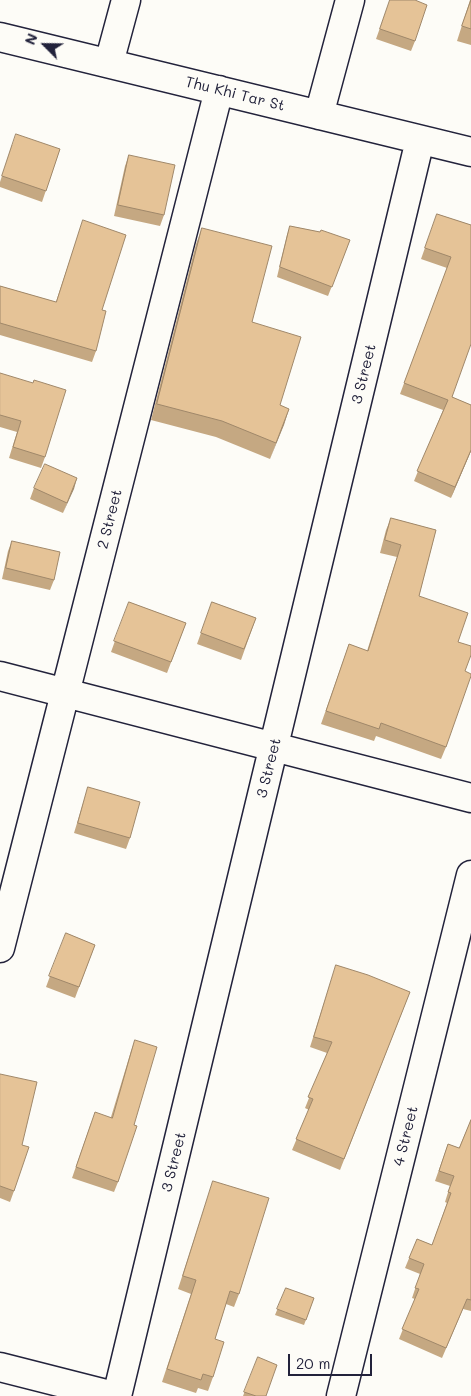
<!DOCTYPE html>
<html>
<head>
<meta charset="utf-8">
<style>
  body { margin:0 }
  #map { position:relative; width:471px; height:1396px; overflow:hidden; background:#fdfcf7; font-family:Mali,sans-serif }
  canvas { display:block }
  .north { position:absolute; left:20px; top:20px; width:50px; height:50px; -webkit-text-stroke:4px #fdfcf7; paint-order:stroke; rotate:293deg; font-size:14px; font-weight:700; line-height:20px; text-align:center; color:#22223b }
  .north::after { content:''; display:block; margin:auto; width:18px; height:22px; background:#22223b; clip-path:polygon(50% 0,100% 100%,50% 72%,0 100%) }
  .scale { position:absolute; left:288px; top:1354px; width:84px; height:22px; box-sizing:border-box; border:2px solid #22223b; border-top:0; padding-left:6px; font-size:15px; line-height:18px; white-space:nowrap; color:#22223b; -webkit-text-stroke:4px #fdfcf7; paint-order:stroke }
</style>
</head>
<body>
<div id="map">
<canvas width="471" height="1396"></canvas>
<div class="north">N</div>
<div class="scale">20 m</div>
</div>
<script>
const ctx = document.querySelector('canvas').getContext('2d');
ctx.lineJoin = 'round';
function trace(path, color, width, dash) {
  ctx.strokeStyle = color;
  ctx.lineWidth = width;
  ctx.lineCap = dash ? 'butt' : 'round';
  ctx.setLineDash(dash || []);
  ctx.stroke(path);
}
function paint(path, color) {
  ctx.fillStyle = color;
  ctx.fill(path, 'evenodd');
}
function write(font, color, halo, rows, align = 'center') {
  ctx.font = font + ' Mali,sans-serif';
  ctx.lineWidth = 5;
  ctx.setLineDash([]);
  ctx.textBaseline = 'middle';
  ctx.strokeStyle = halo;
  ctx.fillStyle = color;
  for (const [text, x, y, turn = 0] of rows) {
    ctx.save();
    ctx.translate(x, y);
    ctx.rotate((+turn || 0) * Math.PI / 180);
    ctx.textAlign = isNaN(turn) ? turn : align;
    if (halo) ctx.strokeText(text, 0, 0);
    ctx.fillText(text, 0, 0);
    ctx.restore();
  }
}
const minor = new Path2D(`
  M0,37L471,152
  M109,63L126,0
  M319,115L350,0
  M0,676L471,798
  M0,948L219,90
  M0,1367L114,1396
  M117,1396L420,140
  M341,1396L471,875`);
const wall = new Path2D(`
  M390,0L415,41L411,51L376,39Z
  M470,0H471V45L457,41Z
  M12,145L60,149L42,202L0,187V182Z
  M129,155L164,215L160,226L114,216L125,166Z
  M437,214L471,225L452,397L471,405V451L451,498L414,481L443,410L400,394L447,268L421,259Z
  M83,220L102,310L96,351L92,362L0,335V286L56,302Z
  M290,226L320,232L350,240L328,296L277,277L287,235Z
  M202,228L252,322L280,405L289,409L270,459L216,437L151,420L196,244Z
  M0,373L45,457L41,468L9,458L17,432L0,427Z
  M77,478L63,513L30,499L34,488Z
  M391,518L436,530L419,596L458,642L465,671L446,747L441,759L376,736L374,741L321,724L349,644L367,651L397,557L380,553L386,530Z
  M12,541L54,580L50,590L2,579L8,551Z
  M129,602L186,623L167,673L111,652Z
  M212,602L256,618L241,660L197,644Z
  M88,787L130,838L126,849L74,833Z
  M66,933L95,945L75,998L46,987Z
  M336,965L410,992L340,1170L292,1150L309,1110L305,1108L327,1053L310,1047Z
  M135,1040L134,1125L118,1182L114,1192L72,1178L91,1123L111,1117L131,1051Z
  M0,1074L22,1145L14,1191L10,1202L0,1198Z
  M471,1120V1311L463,1309L442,1358L399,1339L415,1299L412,1298L420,1274L405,1268L417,1239L432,1245L447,1203L445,1202L450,1186L435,1181L448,1144L459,1148Z
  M213,1181L239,1294L234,1307L226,1304L215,1339L213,1377L208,1391L198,1388L196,1393L162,1382L191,1294L178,1289Z
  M286,1288L314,1298L304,1325L275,1315Z
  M258,1357L266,1396H243Z`);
const shadedWall = new Path2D(`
  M289,409L284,425L270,459L276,443Z
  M471,450V451L451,498L455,487Z
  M77,478L74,489L63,513Z`);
const building = new Path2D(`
  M390,0H415L427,5L415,41L380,29Z
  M471,0V29L462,26Z
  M16,134L60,149L46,191L2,176Z
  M129,155L175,165L164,215L118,205Z
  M437,214L471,225V344L452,397L471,405V450L455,487L417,471L448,400L404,383L451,257L425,248Z
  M83,220L126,235L102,310L106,311L96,351L0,323V286L56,302Z
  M290,226L320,232L321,230L350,240L332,287L280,267Z
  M202,228L272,246L252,322L301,337L280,405L289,409L276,443L222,421L157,404Z
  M0,373L33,383L34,380L66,390L45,457L13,447L21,421L0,415Z
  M45,464L77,478L67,503L34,488Z
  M391,518L436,530L419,596L468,613L458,642L471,646V655L465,671L471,674V676L446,747L381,723L379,729L326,711L349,644L368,651L401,545L385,540Z
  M12,541L60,552L54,580L6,568Z
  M129,602L186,623L171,662L114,641Z
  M212,602L256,618L244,649L201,633Z
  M88,787L140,802L130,838L78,823Z
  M66,933L95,945L79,987L49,976Z
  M336,965L368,975L410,992L344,1159L296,1139L313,1099L308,1097L332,1042L314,1037Z
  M135,1040L157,1047L134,1125L137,1126L118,1182L76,1167L95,1112L112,1118Z
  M0,1074L37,1082L22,1145L29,1147L14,1191L0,1186Z
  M471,1120V1300L467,1299L446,1348L402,1329L419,1289L415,1288L424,1264L409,1258L417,1239L432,1245L451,1193L448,1192L454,1176L439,1171L448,1144L459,1148Z
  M213,1181L269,1198L239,1294L230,1291L215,1339L224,1342L213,1377L203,1374L201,1380L167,1369L196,1280L183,1276Z
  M286,1288L314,1298L306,1320L277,1309Z
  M258,1357L277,1365L266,1396H256L244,1392Z`);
const streetNames = [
  ["Thu Khi Tar St",235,94,14],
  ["3 Street",364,374,-76],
  ["2 Street",110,519,-76],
  ["3 Street",269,768,-76],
  ["4 Street",406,1136,-76],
  ["3 Street",174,1162,-76]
];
trace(minor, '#22223b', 31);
trace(minor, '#fdfcf7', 28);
paint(wall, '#c5a882');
paint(shadedWall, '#a0886a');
paint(building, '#e5c397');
trace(building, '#a0886a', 1);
write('15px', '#22223b', '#fdfcf7', streetNames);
</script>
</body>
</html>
